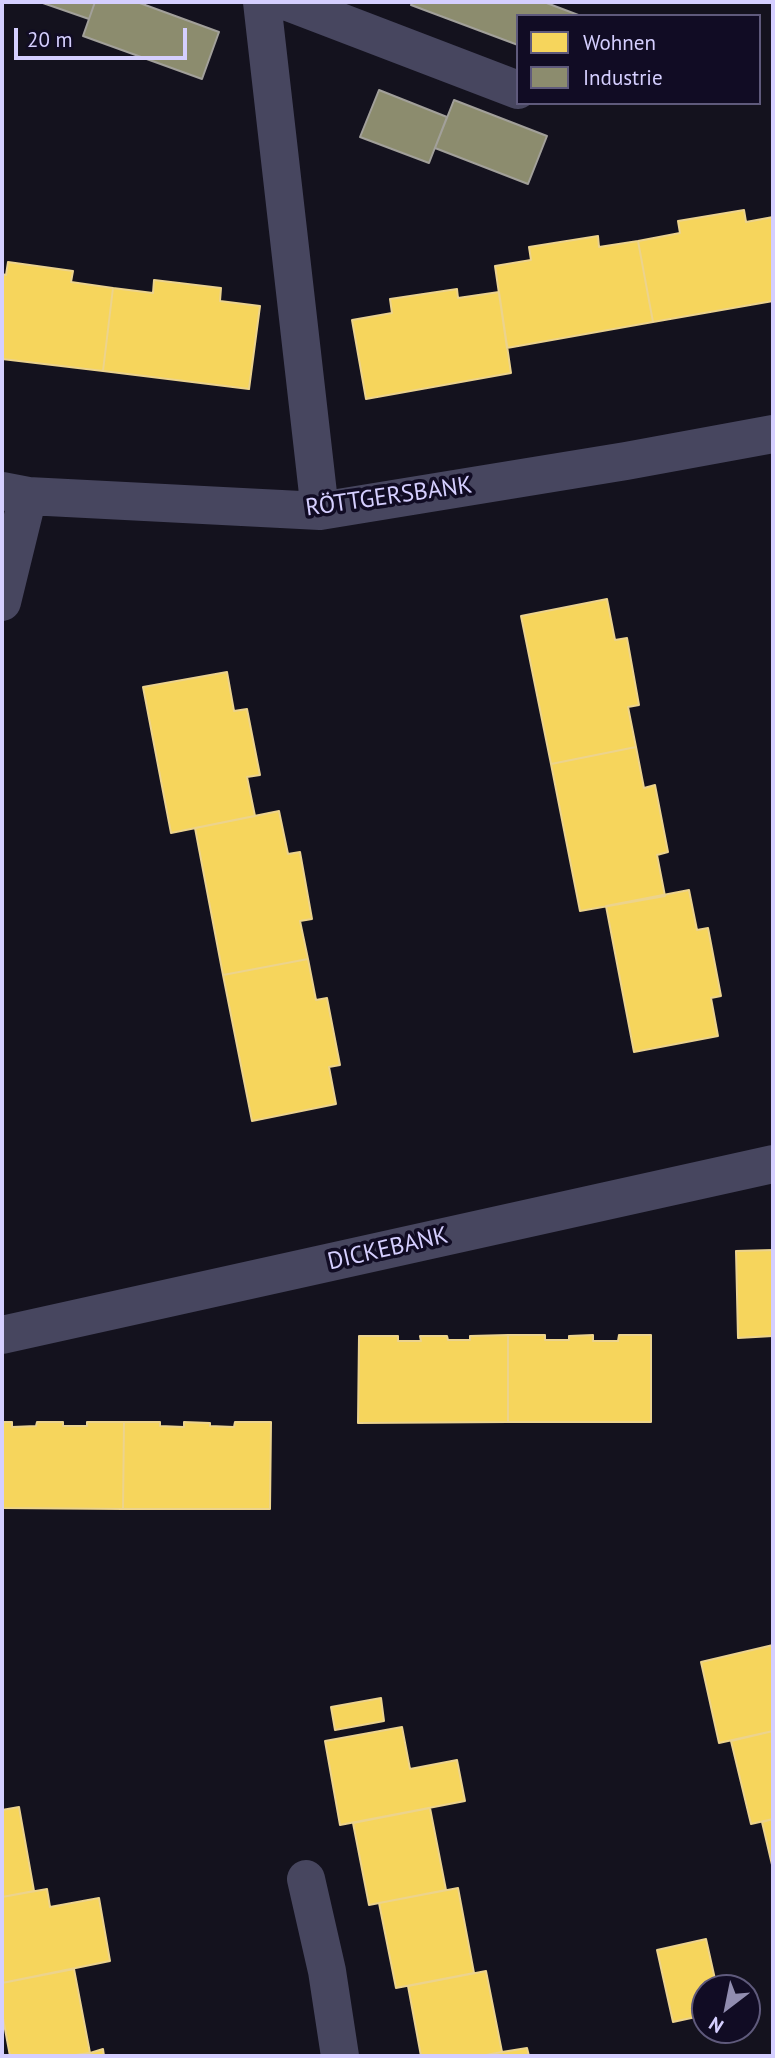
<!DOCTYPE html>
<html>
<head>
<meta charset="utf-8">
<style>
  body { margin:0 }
  #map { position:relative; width:775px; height:2058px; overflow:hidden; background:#14121e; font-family:"PT Sans",sans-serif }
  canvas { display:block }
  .frame { position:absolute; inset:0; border:4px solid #d5cfff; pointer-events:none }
  .legend { position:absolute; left:516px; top:14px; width:245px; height:91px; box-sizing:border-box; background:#110c24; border:2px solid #5f5a7c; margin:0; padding:9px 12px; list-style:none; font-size:21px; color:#d5cfff }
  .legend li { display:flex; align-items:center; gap:14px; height:35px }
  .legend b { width:35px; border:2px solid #5f5a7c }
  .north { position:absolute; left:691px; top:1974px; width:70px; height:70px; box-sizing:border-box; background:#110c24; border:2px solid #5f5a7c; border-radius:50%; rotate:212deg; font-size:19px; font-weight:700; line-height:28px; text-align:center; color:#d5cfff }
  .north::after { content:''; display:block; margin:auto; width:24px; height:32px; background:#918db0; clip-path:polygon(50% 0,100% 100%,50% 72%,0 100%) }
  .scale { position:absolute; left:14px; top:28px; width:173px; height:32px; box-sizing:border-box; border:4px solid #d5cfff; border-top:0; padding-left:9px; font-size:21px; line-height:24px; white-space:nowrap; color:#d5cfff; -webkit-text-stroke:5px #110c24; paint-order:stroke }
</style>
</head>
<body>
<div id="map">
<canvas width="775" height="2058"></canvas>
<div class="frame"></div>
<ul class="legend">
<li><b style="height:19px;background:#f6d55c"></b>Wohnen</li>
<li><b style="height:19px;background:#8c8c6e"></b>Industrie</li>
</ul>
<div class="north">N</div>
<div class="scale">20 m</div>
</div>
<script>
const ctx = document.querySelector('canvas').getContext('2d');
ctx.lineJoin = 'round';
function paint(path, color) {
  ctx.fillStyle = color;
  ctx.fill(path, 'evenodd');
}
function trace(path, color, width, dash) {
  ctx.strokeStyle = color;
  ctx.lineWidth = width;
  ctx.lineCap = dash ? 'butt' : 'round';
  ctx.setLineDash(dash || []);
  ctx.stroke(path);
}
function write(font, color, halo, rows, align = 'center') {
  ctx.font = font + ' "PT Sans",sans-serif';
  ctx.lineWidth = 7;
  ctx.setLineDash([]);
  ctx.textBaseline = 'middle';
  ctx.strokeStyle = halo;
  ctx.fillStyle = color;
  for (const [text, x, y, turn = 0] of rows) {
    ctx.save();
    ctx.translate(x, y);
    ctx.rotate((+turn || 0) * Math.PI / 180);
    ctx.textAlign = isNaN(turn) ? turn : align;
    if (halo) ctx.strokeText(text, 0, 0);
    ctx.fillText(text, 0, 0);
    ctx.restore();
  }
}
const homes = new Path2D(`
  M744,210L746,222L773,217V301L653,322L638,241L680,233L678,221Z
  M598,236L599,247L638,241L653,322L507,348L495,266L531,260L529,247Z
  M8,262L73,271L71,282L113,288L103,371L2,359V274L6,275Z
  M154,280L221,288L220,301L260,306L249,389L103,371L113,288L153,293Z
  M457,289L458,298L499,292L511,373L366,399L352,320L392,313L390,299Z
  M607,599L615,640L627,638L639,705L628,707L636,747L551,764L521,616Z
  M227,672L234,711L247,709L260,775L247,777L255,816L171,833L143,687Z
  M636,747L644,788L655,785L668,852L657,855L665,896L580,911L551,764Z
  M279,811L288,854L300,852L312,919L300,921L308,959L223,975L195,828Z
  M689,890L697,930L708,928L721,996L711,998L718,1036L634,1052L606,906Z
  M308,959L316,1000L327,998L340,1065L329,1067L336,1104L252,1121L223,975Z
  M773,1250V1336L738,1338L736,1251Z
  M508,1335H545V1340H569V1336L593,1335V1341H618L619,1335H651V1422H508Z
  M508,1335V1422L358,1423L359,1336H398V1341H421L420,1336H447L448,1340H470V1336Z
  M2,1422H12V1427L36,1426L37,1422H63V1426H87V1422H124L123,1509L2,1508Z
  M124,1422H160V1426L184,1427V1422L210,1423V1426L234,1427L235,1422H271L270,1509H123Z
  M773,1645V1731L719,1743L701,1662Z
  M381,1698L384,1721L335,1730L331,1707Z
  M402,1727L410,1769L457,1760L465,1801L340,1825L325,1741Z
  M773,1731V1819L751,1824L731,1741Z
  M19,1807L34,1891L2,1897V1810Z
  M430,1808L446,1890L369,1905L353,1823Z
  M773,1819V1869L762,1822Z
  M458,1888L474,1973L396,1988L379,1903Z
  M47,1889L50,1907L99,1898L110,1961L2,1983V1897Z
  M706,1939L717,1988H705V2015L673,2022L657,1950Z
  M74,1969L90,2053L68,2056H10L2,2013V1983Z
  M486,1971L502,2052L481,2056H421L408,1986Z
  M527,2048L529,2056H481L502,2052Z
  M103,2049L104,2056H68L90,2053Z`);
const industry = new Path2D(`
  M40,2H95L89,19Z
  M95,2H137L219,32L202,79L83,36Z
  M412,2H544L581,16H518V45L411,5Z
  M379,90L447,117L429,163L360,137Z
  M454,100L547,136L528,184L435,148Z`);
const minor = new Path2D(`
  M262,2L320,511
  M288,2L518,90
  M2,491L28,496L320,511L626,461L773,434
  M2,602L28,496
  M2,1335L773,1164
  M306,1879L327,1971L340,2056`);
const streetNames = [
  ["RÖTTGERSBANK",389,497,-8],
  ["DICKEBANK",388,1249,-13]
];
paint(homes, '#f6d55c');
trace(homes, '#ecd38d', 2);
paint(industry, '#8c8c6e');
trace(industry, '#a2a09a', 2);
trace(minor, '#47465f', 38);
write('24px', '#d5cfff', '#110c24', streetNames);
</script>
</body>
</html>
